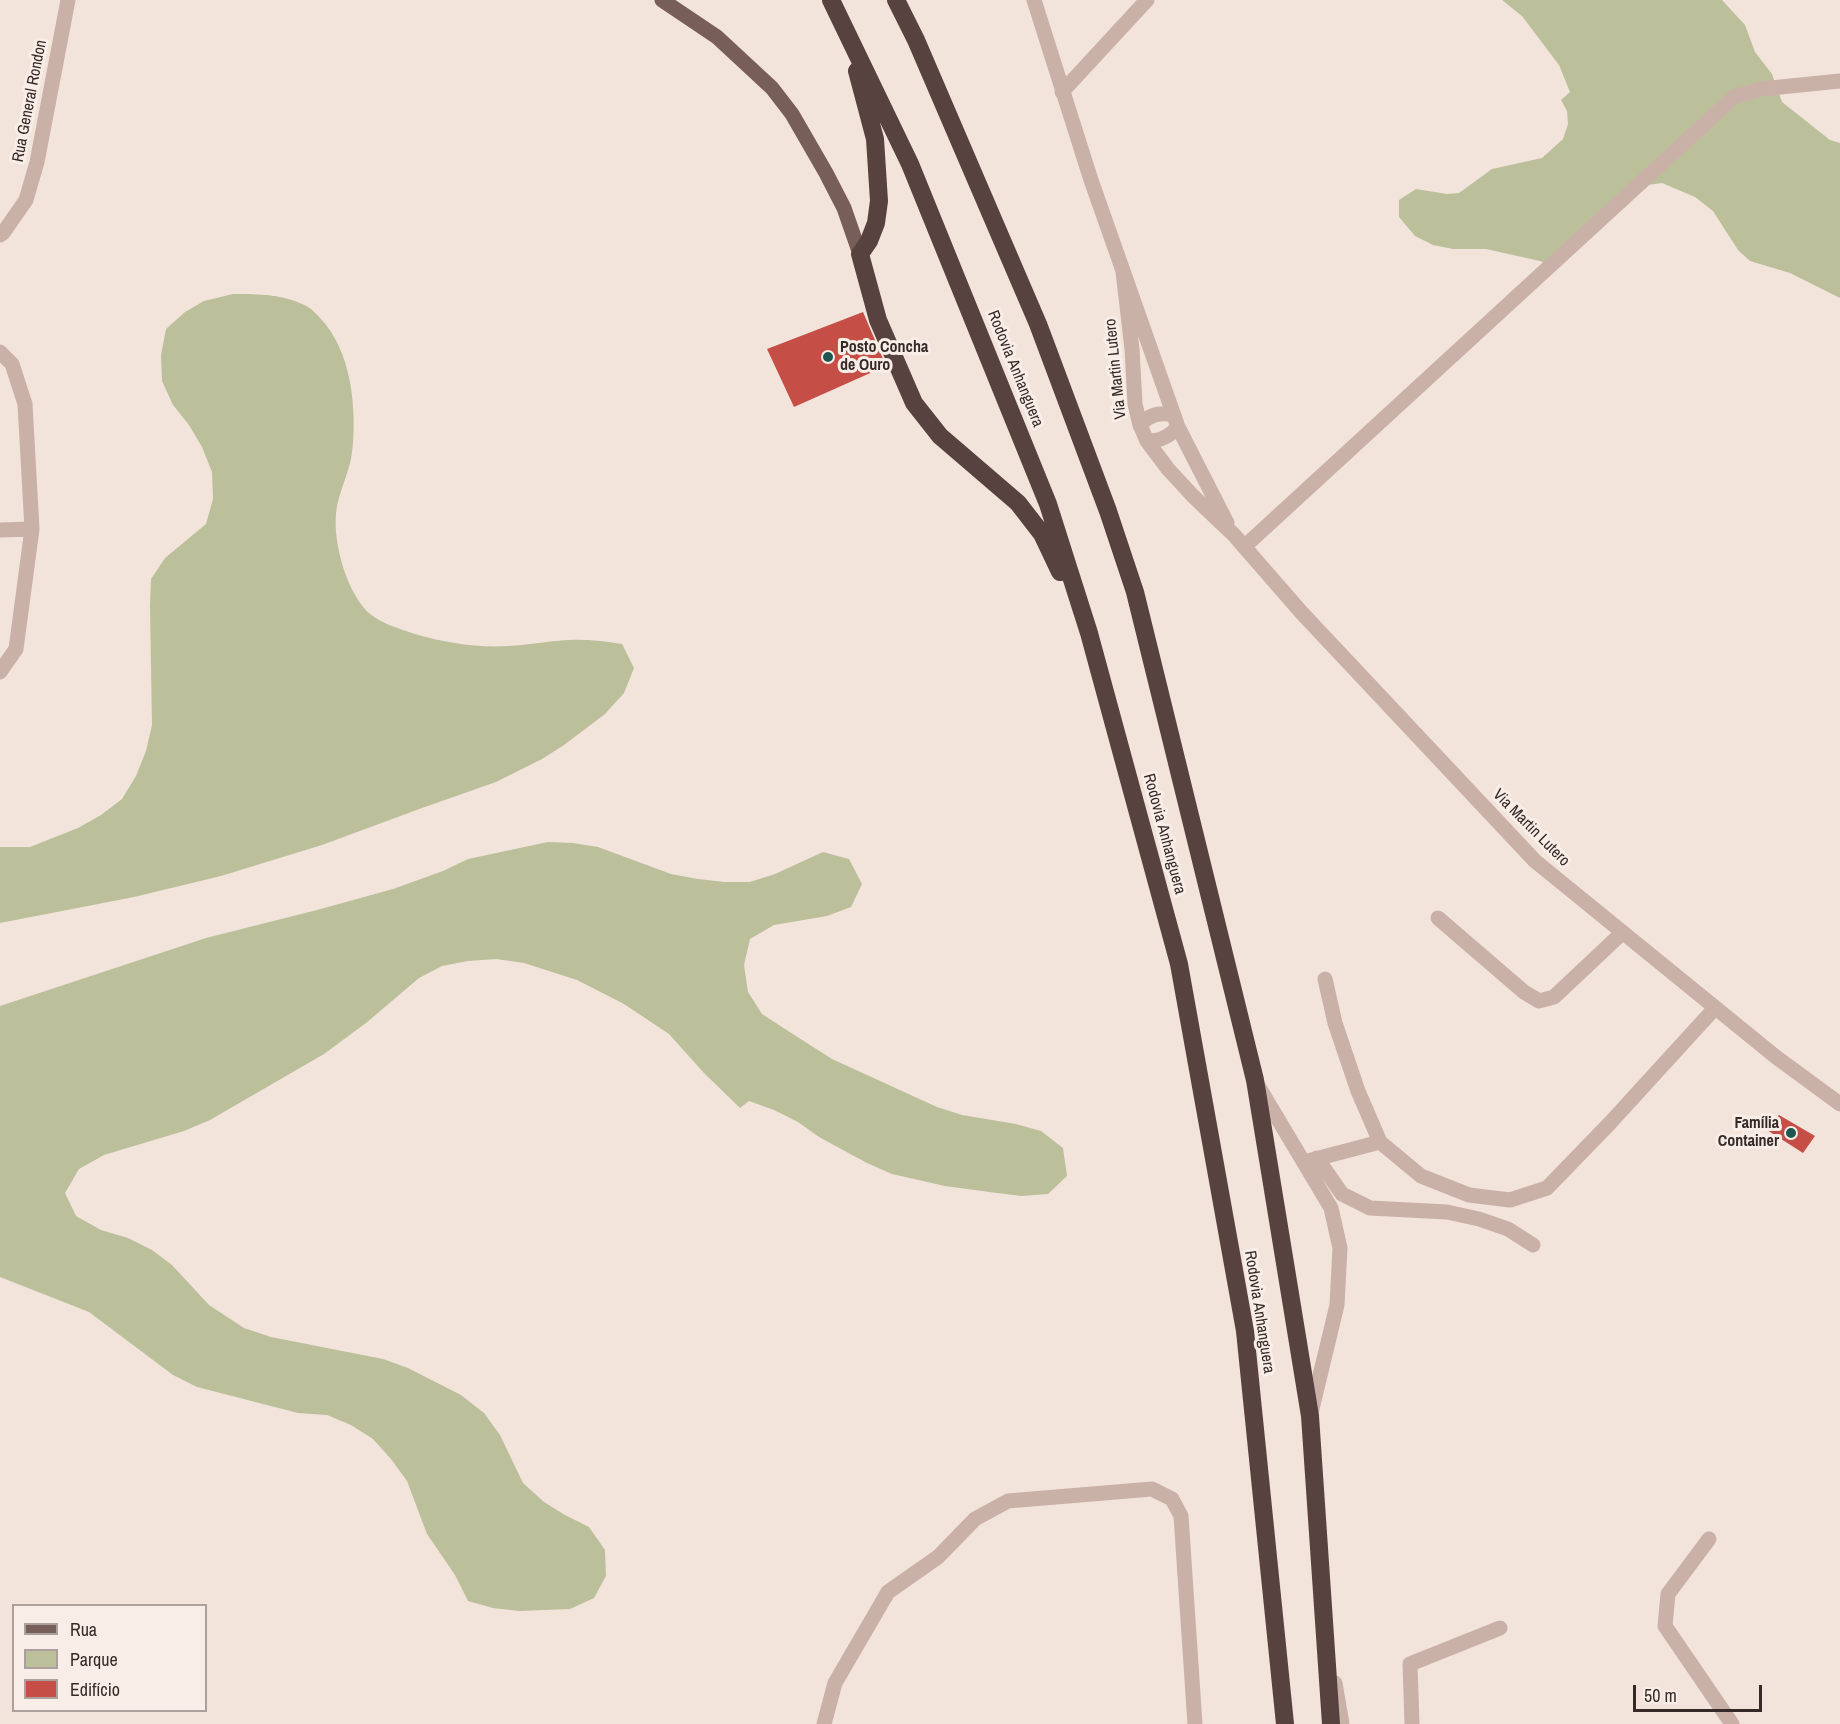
<!DOCTYPE html>
<html>
<head>
<meta charset="utf-8">
<style>
  body { margin:0 }
  #map { position:relative; width:1840px; height:1724px; overflow:hidden; background:#f2e3db; font-family:"Archivo Narrow",sans-serif }
  canvas { display:block }
  .legend { position:absolute; left:12px; top:1604px; width:195px; height:108px; box-sizing:border-box; background:#f9eee7; border:2px solid #aba09b; margin:0; padding:8px 10px; list-style:none; font-size:18px; color:#362a28 }
  .legend li { display:flex; align-items:center; gap:12px; height:30px }
  .legend b { width:30px; border:2px solid #aba09b }
  .scale { position:absolute; left:1633px; top:1685px; width:129px; height:27px; box-sizing:border-box; border:3px solid #362a28; border-top:0; padding-left:8px; font-size:18px; line-height:21px; white-space:nowrap; color:#362a28; -webkit-text-stroke:4px #f9eee7; paint-order:stroke }
</style>
</head>
<body>
<div id="map">
<canvas width="1840" height="1724"></canvas>
<ul class="legend">
<li><b style="height:8px;background:#785e59"></b>Rua</li>
<li><b style="height:16px;background:#bbc09b"></b>Parque</li>
<li><b style="height:16px;background:#c54e46"></b>Edifício</li>
</ul>
<div class="scale">50 m</div>
</div>
<script>
const ctx = document.querySelector('canvas').getContext('2d');
ctx.lineJoin = 'round';
function paint(path, color) {
  ctx.fillStyle = color;
  ctx.fill(path, 'evenodd');
}
function trace(path, color, width, dash) {
  ctx.strokeStyle = color;
  ctx.lineWidth = width;
  ctx.lineCap = dash ? 'butt' : 'round';
  ctx.setLineDash(dash || []);
  ctx.stroke(path);
}
function write(font, color, halo, rows, align = 'center') {
  ctx.font = font + ' "Archivo Narrow",sans-serif';
  ctx.lineWidth = 6;
  ctx.setLineDash([]);
  ctx.textBaseline = 'middle';
  ctx.strokeStyle = halo;
  ctx.fillStyle = color;
  for (const [text, x, y, turn = 0] of rows) {
    ctx.save();
    ctx.translate(x, y);
    ctx.rotate((+turn || 0) * Math.PI / 180);
    ctx.textAlign = isNaN(turn) ? turn : align;
    if (halo) ctx.strokeText(text, 0, 0);
    ctx.fillText(text, 0, 0);
    ctx.restore();
  }
}
const green = new Path2D(`
  M1502,0H1722L1745,25L1755,52L1772,74L1782,102L1830,140L1840,143V298L1790,273L1750,261L1738,250L1713,211L1695,197L1662,183L1640,186L1550,265L1540,261L1486,249H1453L1433,245L1415,236L1399,217V200L1416,189L1447,194L1459,193L1492,169L1542,158L1563,139L1568,124L1567,111L1561,100L1570,92L1559,65L1522,16Z
  M233,294C259,294 285,294 308,307C313,310 317,315 321,319C350,350 356,402 353,443C352,452 351,462 348,470C344,484 337,499 336,514C333,543 347,594 370,614C383,624 400,629 415,634C446,643 477,648 509,646C529,645 548,641 568,640C586,639 604,641 622,644L634,668L624,693L605,714L564,745L542,759L496,782L422,808L322,845L221,876L134,897L0,923V847H30L78,828L101,815L122,799L136,776L146,751L152,725L150,605L151,579L165,558L206,524L213,499L212,472L202,447L189,425L173,405L162,381L161,355L166,329L185,312L204,301Z
  M548,842L573,843L598,847L671,874L698,879L724,882H750L775,874L823,852L849,859L862,884L851,907L827,916L774,925L750,939L744,965L748,992L762,1014L785,1029L832,1059L937,1107L962,1115L1016,1124L1041,1131L1063,1148L1067,1176L1048,1194L1022,1196L997,1193L945,1186L892,1174L867,1163L819,1137L798,1122L774,1110L749,1101L740,1108L704,1073L669,1034L624,1004L577,980L524,963L496,959L468,961L442,966L419,978L366,1023L324,1054L210,1120L184,1131L104,1155L79,1169L65,1193L76,1216L101,1230L128,1238L152,1250L172,1265L209,1305L244,1328L271,1337L383,1359L408,1368L461,1395L484,1413L500,1435L523,1483L544,1502L565,1515L589,1527L605,1550L606,1576L594,1598L570,1609L519,1611L493,1608L468,1601L455,1575L427,1534L407,1481L391,1459L373,1439L351,1425L327,1415L298,1413L197,1387L173,1375L89,1312L0,1277V1006L206,938L317,910L393,889L443,871L468,859Z`);
const building = new Path2D(`
  M863,312L886,366L794,407L767,349Z
  M1779,1115L1815,1136L1803,1153L1767,1130Z`);
const minor = new Path2D(`
  M1034,0L1091,180L1178,427L1227,523
  M1062,92L1147,0
  M0,235L3,233L26,200L37,162L68,0
  M1123,272L1132,349L1135,404L1140,425L1147,441L1168,469L1193,496L1234,535L1301,612L1535,861L1776,1057L1840,1104
  M0,352L12,364L25,404L32,529L16,649L0,672
  M1140,425C1150,414 1160,412 1174,415
  M1147,441C1160,441 1169,437 1178,427
  M0,530L32,529
  M1244,547L1734,97L1761,89L1840,81
  M1438,918L1524,992L1539,1001L1554,997L1622,933
  M1257,1084L1331,1208L1340,1248L1337,1305L1311,1413
  M1380,1142L1421,1176L1469,1195L1510,1200L1547,1188L1610,1123L1715,1008
  M1317,1158L1342,1194L1370,1208L1447,1212L1479,1219L1508,1229L1533,1245
  M1304,1162L1380,1142L1358,1091L1335,1023L1325,979
  M1709,1539L1668,1594L1665,1626L1732,1724
  M1335,1683L1342,1724
  M824,1724L835,1683L888,1592L938,1557L975,1519L1008,1501L1152,1489L1172,1499L1181,1516L1195,1724
  M1412,1724L1410,1664L1500,1628`);
const major = new Path2D(`
  M662,0L717,37L772,88L792,114L826,173L844,208L860,254`);
const highway = new Path2D(`
  M831,0L910,164L1048,504L1089,633L1179,964L1245,1331L1285,1724
  M896,0L916,40L1038,324L1108,511L1135,592L1255,1080L1310,1416L1331,1724
  M857,71L875,139L879,201L876,223L869,241L860,254L878,320L914,403L940,436L1018,503L1042,534L1060,572`);
const markers = [
  [828,357,6,"#1e5751"],
  [1791,1133,6,"#1e5751"]
];
const streetNames = [
  ["Rua General Rondon",30,101,-79],
  ["Rodovia Anhanguera",1015,369,68],
  ["Via Martin Lutero",1116,369,-96],
  ["Via Martin Lutero",1531,828,45],
  ["Rodovia Anhanguera",1164,834,75],
  ["Rodovia Anhanguera",1259,1312,81]
];
const poiNames = [
  ["Posto Concha",840,348],
  ["de Ouro",840,366],
  ["Família",1779,1124,"right"],
  ["Container",1779,1142,"right"]
];
paint(green, '#bbc09b');
paint(building, '#c54e46');
trace(minor, '#cab1a7', 15);
trace(major, '#785e59', 15);
trace(highway, '#57423f', 18);
for (const [x, y, r, color] of markers) {
  const dot = new Path2D();
  dot.arc(x, y, r, 0, 2 * Math.PI);
  ctx.fillStyle = color;
  ctx.fill(dot);
  trace(dot, '#f9eee7', 2);
}
write('16px', '#362a28', '#f9eee7', streetNames);
write('bold 16px', '#362a28', '#f9eee7', poiNames, 'left');
</script>
</body>
</html>
